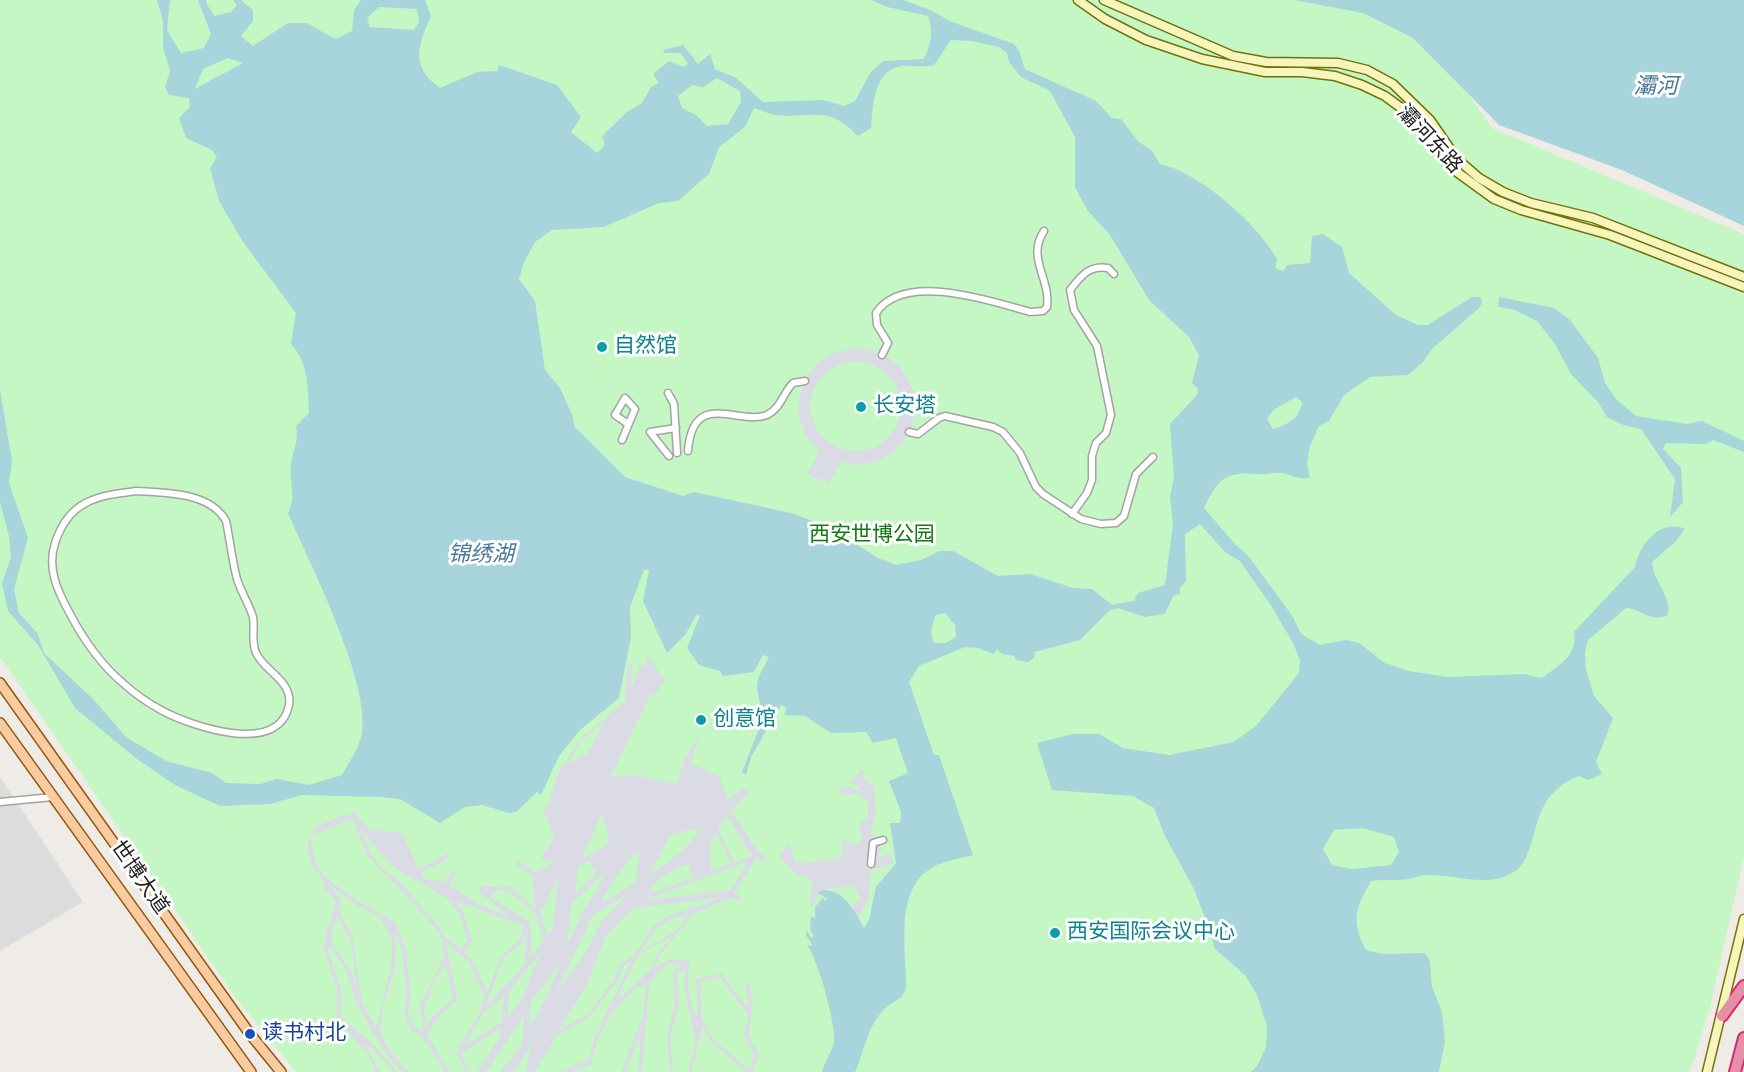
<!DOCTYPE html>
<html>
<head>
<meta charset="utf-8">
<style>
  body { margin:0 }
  canvas { display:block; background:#efebe6 }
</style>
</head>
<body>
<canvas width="1744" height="1072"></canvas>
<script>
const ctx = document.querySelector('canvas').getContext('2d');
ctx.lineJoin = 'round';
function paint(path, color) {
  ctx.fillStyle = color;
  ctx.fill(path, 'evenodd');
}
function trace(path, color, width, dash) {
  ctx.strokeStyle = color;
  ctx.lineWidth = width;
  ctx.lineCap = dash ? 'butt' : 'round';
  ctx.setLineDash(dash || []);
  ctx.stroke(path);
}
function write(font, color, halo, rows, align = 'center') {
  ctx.font = font + ' "Titillium Web","Noto Sans SC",sans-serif';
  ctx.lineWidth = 6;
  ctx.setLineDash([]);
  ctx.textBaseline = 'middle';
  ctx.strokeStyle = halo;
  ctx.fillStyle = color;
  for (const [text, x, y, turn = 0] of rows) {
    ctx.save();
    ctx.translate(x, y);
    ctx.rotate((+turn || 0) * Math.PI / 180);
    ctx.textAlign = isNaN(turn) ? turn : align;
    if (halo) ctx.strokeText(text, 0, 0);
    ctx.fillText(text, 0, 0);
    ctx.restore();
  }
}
const residential = new Path2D(`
  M0,777L83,902L0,951Z`);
const park = new Path2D(`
  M0,0H1358L1432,41L1492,128L1744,234V857L1710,1007L1690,1072H296L236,998L0,657Z`);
const plaza = new Path2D(`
  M855,348L872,350L887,357L900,367L909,381L915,396V413L911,429L902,443L890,455L875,462L855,465L841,462L829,483L807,474L819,451L806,436L799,417V397L806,378L818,363L835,352ZM854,361L869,363L882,370L893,380L899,394L901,409L897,424L889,437L877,446L863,451H848L834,446L822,437L814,425L810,410L811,396L817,382L827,371L840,364Z
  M648,656L665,681L652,698L653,690L610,777L633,775L677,784L685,757L700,735L690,764V776L692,763L720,777L727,799L743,789L749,791L732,810L758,852L766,856L763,862L756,859L734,893L742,896L738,901L732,898L693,914L659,956L654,969L670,959L689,961L688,985L695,1017L698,1014L696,979L721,973L749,1009L745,981L750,987L753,1006L748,1035L759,1055L753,1072H746L711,1041L703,1027L691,1072H688L696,1040L684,988L685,968L677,974L679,1005L670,1037L673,1072H670L667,1037L675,1004L673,972L681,964L671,963L659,971L649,985L642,1072H639L640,1036L625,1072H621L643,1016L646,986L637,987L613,1011L597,1041L591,1065L572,1072H559L588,1060L595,1038L631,961L623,967L618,980L588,1018L557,1036L534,1072H525L532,1044L514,1072H500L522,1045L524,1015L486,1072H477L500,1037L501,1028L461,1054L469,1072H466L456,1052L480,1013L485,997L469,962L446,942L457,1000L436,1020L427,1035L450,1072H445L423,1037L412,1031L404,1012L407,996L402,950L396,935L395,968L383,1005L380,1030L386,1046L408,1072H402L383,1050L358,1006L346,970L331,947L327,948L341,989V1017L376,1047L397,1072H393L375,1051L364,1043L380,1072H376L369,1056L337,1018V989L323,946L336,901L325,889L322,877L311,866L307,841L318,825L354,812L369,829L402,833L419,869L449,853L446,860L421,873L425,879L444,882L453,872L456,874L449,885L480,905L509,916L479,892L481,886L511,887L535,908L532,875L515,864L518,861L535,872L554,863L541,858L554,838L543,808L548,805L558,773L580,739L625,701L627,667L632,660L631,690L641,664L645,667ZM605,721L588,753L567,764L581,741ZM602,816L610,842L581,860L601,816ZM727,816L752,856L734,863L718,829ZM353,819L367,855L435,927L441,938L444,956L420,1006L423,1032L415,1028L408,1013L411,995L406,950L394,921L358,901L325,877L316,865L310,836ZM695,828L699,832L684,850L648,876L671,835ZM362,831L393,867L447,898L459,913L468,940L460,949L443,936L439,927L402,884L383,869L371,854ZM716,833L731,864L711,871L710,841ZM639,849L636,882L601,904L613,880ZM589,860L596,873L575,894L578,867ZM747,862L731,890L646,900L647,899ZM689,864L692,878L650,893L649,891L662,876ZM607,871L583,912L567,944L572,903ZM558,879L552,930L548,934L540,913ZM328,884L358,906L380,917L392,940L391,967L376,1027L362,1003L353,938L339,911L341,900ZM496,890L509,891L535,913L544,940L531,957V923L490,897ZM627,895L601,922L587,950L555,994L593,915ZM724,897L671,915L654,925L634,955L620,964L614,980L586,1016L560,1029L587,984L605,937L633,908ZM456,901L524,926L519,941L501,956L487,993L473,961L464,952L472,941L463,912ZM688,915L677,930L640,953L655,929L672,918ZM337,916L350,940L355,968V982L350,969L333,946L331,934ZM526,934L525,964L485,1008L503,958L522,943ZM672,936L657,955L650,970L620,999L621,989L637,956ZM541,952L523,997L507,1019L510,990ZM560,964L545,1000L529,1030L531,1001ZM444,966L447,968L453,999L433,1016L426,1027L424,1008L433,982ZM720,977L748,1015L744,1034L754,1055L750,1070L713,1039L701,1016V982ZM504,996L502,1022L465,1045L482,1015Z
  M863,769L864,779L874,786L876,811L871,834L883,841L879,857L891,854L893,863L871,870L869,897L859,917L851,909L860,898L854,886L822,890L810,910L812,880L796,874L779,858L788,843L796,862L806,863L839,858L843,851L841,842L845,840L849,843L859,844L862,836L859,825L868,816V801L859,794H844L839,790L844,786L861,791L859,786L849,782Z`);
const water = new Path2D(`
  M157,0H170L167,30L181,53L204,48L211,34L198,0H207L206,2L214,16L231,12L237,5L233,0H241L253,10V21L241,36L253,46L288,23H306L336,39L352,31L354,10L361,0H425L431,16C418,45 410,67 440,88L477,72L497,71L499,65L557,85L581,117L571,132L597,153L605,145L602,136L627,112L642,103L651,87L659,83L653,74L669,61L683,67L688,64L681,53H664L663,50L683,45L698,64L710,54L715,69L736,78L763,102L823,100L844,106L855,101L870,73L883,61L924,59C931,43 934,32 928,16L887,7L871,0H903L928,9L952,22L1014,44L1019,50L1025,69L1096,101L1112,118L1121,119L1138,141L1152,151L1160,164C1200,173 1258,224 1277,259L1275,268L1283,271L1287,265L1310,263L1312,236L1323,234L1342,247L1349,273L1396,315L1418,325H1428L1472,297H1481L1482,303L1478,309L1433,348L1422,363L1408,375L1370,377L1344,395L1329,421L1319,426L1310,446L1307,463L1310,478C1300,480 1292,475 1282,473C1273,472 1266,475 1258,474C1225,471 1218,479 1204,508L1234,543L1250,558L1293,617L1301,634L1320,645L1347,640L1359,643L1385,663L1409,671L1448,677L1524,674L1542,678C1558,666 1578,656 1574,632L1635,567C1639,546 1659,518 1685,529L1676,541L1652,562C1653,581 1672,596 1668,615C1650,623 1642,609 1626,608L1588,640L1585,653L1586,669L1594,696L1613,718L1596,762L1602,774L1588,780L1579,776C1522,798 1544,855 1512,873C1487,888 1454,874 1426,875C1420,875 1414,878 1408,879C1396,881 1384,879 1371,881C1355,908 1351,922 1366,950L1382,954L1425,953L1430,961L1432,987L1442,1012L1445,1042L1439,1072H1251L1257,1066L1266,1047L1267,1026L1257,995L1245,975L1214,948L1211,933L1194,889L1164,834L1154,808L1133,796L1052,790L1037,743L1073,734H1099L1123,748L1169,755L1234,742L1256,726L1299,673L1300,660L1293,643L1272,607L1240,561L1226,553L1200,524L1185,534L1186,581L1180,588V594L1173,596L1165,614L1145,617L1118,608L1110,610L1080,640L1035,652L1034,658L1028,662L1016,660L1014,656L1002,654L997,649L994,654L979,648L965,647L919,666L909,682L934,755H939L973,855C962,858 948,860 937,865C892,886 907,948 906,988L902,997C867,1015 869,1040 855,1072H822C824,1062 832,1052 834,1042C836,1023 818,960 807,945L813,946L806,935L807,930L811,938L814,936L810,930L811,916L815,919V907L823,898L824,901L828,899L818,893L822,890C844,889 855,911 864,928L869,920L876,887L896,863L890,823H900L901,812L889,781L908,773L896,738L873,743L866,732L831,733L805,716L784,715L787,708L781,705L751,757L746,775L742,772L763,719L757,688L758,678L769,657L763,655L754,672L723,676L720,671L699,665L687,648L700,616L697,614L685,635L667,653L643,601L649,570H644L630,607L631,637L619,698L580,730L559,756L541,795L537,792L516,812L509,813L482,805L465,807L440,823L400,799L382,797L302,795L270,804L220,806L175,785L137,759L75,708L38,645L8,611L2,583L11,557L9,536L0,502V390L12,461L9,483L28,538L14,589L19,613L38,634L44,653L94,700L126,737L166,761L212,773L226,783L260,784L277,779L309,785L342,775C348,764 357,751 361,738C374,687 309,563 288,513C297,497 289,482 291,465C293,448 299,444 296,426L309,413C308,389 309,363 291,344L296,313L243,242L219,201L210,168L217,157L212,150L186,138L179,118L190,107L189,98L169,95L165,87L170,71L163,48V21ZM379,7L417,9L419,22L414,30L370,27L367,18ZM951,40L972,41L999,47L1007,53L1009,62L1021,77L1050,91L1075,137V187L1088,211L1110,235L1149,300L1189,337L1199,355L1192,383L1198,389L1197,395L1170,424L1174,477L1170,497L1173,524L1165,585L1138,593L1134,601L1112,605L1092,589L1073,588L1030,574L998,576L953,551H940L921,560L896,565L878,558L829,527L791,513L694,492L683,496L625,477L574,426L573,417L560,388L545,370L535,301L519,279L524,262L535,242L552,230L604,227L659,203L678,201L709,174L719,147L745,127L754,108C761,110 769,114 776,115C813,119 827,104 858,136L871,128C873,106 873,71 901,66C912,65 922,68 934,65ZM228,58L243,63L195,89L203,69ZM717,78L740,91L741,102L728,124L707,126L696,115L682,108L678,96L692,85L703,87ZM1296,397L1302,402C1300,419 1288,424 1273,429L1267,419L1273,410ZM945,613L955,625L956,637L946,643H934C929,633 932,625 936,615ZM1363,828L1394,837L1399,852L1391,865L1352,869L1332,865L1323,849L1334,830Z
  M1294,0H1744V226L1622,170L1499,125L1413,38L1363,13Z
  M1499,297L1554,308L1570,320L1598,358L1605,383L1616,399L1636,416L1687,424L1702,421L1744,441V452L1713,440L1706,444L1666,443L1663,449L1681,468L1683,502L1670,517L1675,479L1641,429L1623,425L1607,417L1598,402L1571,374L1555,344L1537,321L1515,310L1498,307Z`);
const street = new Path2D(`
  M882,355L888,343L877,325L876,313C904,271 991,301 1030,312L1043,311L1047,307C1051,279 1026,258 1044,231
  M668,393L674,404L677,453
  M909,432L918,434L939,418L945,416L993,427L1003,432L1020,453L1036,487L1043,494L1081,519L1101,524L1116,523L1124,516L1136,474L1153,457
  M622,440L635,409L625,398L615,415L628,424
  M688,451C693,388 738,426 767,415C781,408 783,393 793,383L805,381
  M669,456L650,432L676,428
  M136,491C166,493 210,492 226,521C230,540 232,560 237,579C241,592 249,604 253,617C255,629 251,641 256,653C264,671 293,681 289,705C279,757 190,726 161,710C148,703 135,694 124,684C100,664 83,639 69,612C57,590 47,568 55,543C69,500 97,496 136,491Z
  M1072,514L1087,493L1092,480V456L1096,443L1106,433L1111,415L1097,346L1074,310L1070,290C1081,276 1089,265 1108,268L1114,274
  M0,802L53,797
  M871,864L873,843L883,840`);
const secondary = new Path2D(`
  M1078,0L1105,19L1146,40L1202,59L1265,72H1302L1335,76L1362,85L1385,96L1408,113L1450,167L1494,199L1521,210L1610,235L1744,287
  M1104,0L1233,56L1266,62L1338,63L1367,70L1393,84L1430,120L1457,159L1479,178L1503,192L1531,203L1593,218L1744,277
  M1707,1072L1744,919`);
const primary = new Path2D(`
  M0,683L250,1034L281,1072
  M0,723L251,1072`);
const highway = new Path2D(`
  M1722,1016L1744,986
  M1735,1072L1744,1038`);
const markers = [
  [602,347,6,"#0f9aa8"],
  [861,407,6,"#0f9aa8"],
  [701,720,6,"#0f9aa8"],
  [1055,933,6,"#0f9aa8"],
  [250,1034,6,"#1a4fb4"]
];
const streetNames = [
  ["灞河东路",1429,140,47],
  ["世博大道",139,878,55]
];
const cultureNames = [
  ["自然馆",614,347],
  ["长安塔",873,407],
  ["创意馆",713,720],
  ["西安国际会议中心",1067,933]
];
const parkNames = [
  ["西安世博公园",872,536]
];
const transitNames = [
  ["读书村北",262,1034]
];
const waterNames = [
  ["灞河",1656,88],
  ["锦绣湖",481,556]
];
paint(residential, '#dddcdc');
paint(park, '#c5f7c4');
paint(plaza, '#dadbe5');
paint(water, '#a8d4db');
trace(street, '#a3a3a3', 9);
trace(secondary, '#717309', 11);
trace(primary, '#945806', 12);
trace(highway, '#d42b75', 14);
trace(street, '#fff', 6);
trace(secondary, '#f7f5bc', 8);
trace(primary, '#f8cba2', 9);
trace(highway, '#e490a7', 10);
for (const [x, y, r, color] of markers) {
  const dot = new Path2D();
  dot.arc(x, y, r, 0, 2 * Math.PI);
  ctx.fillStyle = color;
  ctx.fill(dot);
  trace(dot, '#fff', 2);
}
write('21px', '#1f1f1f', '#fff', streetNames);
write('21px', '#0d838f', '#fff', cultureNames, 'left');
write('21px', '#107a10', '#fff', parkNames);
write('21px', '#164399', '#fff', transitNames, 'left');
write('italic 22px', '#48799c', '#fff', waterNames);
</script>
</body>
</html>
